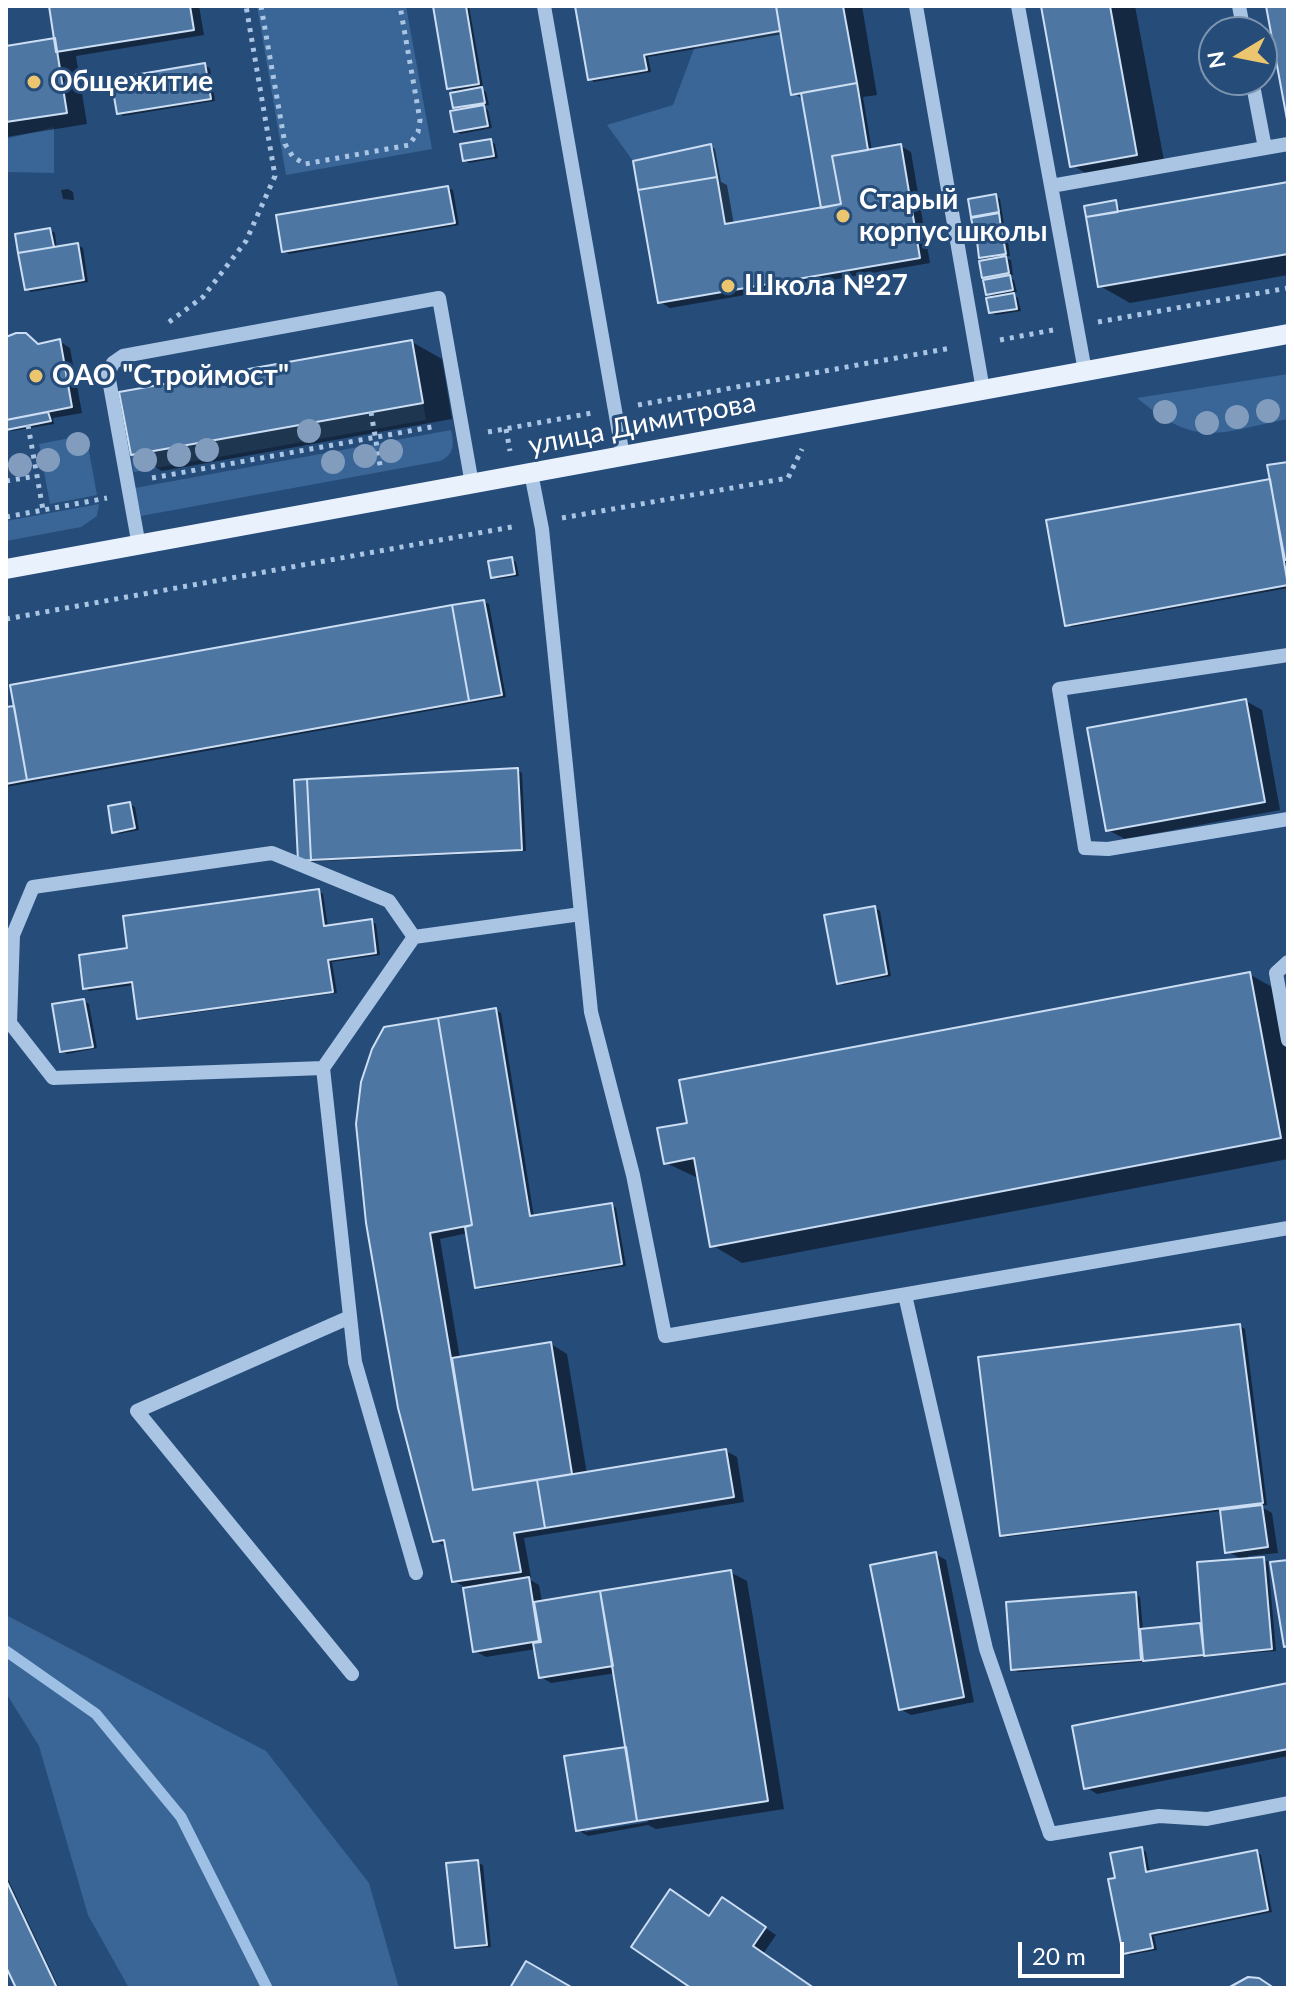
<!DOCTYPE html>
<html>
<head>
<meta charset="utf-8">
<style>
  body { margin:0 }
  #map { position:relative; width:1294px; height:1994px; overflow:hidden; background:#264c7a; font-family:Lato,sans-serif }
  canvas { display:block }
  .frame { position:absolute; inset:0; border:8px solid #fff; pointer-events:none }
  .north { position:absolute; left:1198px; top:16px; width:80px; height:80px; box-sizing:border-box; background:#264c7a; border:2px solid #7d94af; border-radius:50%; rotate:260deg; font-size:22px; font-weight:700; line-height:32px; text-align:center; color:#fff }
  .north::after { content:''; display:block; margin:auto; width:28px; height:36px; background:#ecc56f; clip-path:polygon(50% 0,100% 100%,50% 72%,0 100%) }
  .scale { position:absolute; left:1018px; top:1942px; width:106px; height:36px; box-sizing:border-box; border:4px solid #fff; border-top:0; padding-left:10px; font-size:24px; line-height:28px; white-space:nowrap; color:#fff; -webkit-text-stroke:6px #264c7a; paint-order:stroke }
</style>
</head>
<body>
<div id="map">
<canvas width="1294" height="1994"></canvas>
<div class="frame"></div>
<div class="north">N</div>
<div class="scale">20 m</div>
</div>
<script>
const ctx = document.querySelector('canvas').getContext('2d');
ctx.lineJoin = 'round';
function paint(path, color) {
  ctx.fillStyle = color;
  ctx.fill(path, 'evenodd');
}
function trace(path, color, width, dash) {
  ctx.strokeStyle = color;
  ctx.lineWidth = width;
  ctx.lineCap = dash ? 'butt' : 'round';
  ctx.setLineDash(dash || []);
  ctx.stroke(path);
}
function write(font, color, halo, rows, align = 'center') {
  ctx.font = font + ' Lato,sans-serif';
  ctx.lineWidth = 6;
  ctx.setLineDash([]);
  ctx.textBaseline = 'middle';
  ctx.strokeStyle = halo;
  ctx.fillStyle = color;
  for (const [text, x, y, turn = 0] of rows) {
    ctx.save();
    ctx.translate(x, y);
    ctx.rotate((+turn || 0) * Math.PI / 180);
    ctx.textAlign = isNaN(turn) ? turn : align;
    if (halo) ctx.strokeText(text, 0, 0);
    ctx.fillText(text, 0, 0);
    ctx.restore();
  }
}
const green = new Path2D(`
  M257,6H406L432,149L286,175Z
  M780,31L791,94L801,93L821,208L725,224L711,144L633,161L607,125L673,105L695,46Z
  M54,127V173L6,172V139Z
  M1288,374V419C1216,433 1198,449 1137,398Z
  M423,403L426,420L134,472L131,455Z
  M451,430C454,444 455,454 440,461L141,516L135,488Z
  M86,435L97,495L50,504L39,444Z
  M99,504L97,516L81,527L6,541V521Z
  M6,1615L266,1751L369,1883L399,1988H129L88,1915L39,1746L6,1693Z`);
const shadow = new Path2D(`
  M51,6H199L204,35L76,56L87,124L6,137V48L57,40Z
  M435,6H469L483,86L478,87L486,92L489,105L481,106L488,110L492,128L460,134L456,131L462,111L455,107L458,93L449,88Z
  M577,6H862L877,95L863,97L872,151L901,146L911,152L930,263L670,308L660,302L711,146L715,149L721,182L727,185L734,225L823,209L804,100L793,93L783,34L648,57L651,72L594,82L590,79Z
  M1043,6H1135L1166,171L1102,183L1072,165Z
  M205,66L210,68L215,101L123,116L119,113Z
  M491,141L495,144L498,158L469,163L464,160Z
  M1288,184V275L1130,303L1100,286L1116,202L1122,213Z
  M448,188L453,190L459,225L289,254L284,251Z
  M68,189L73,192L74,200L63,199L61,190Z
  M996,196L1000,199L1006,237L1001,238L1008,242L1010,256L1004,257L1011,260L1013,275L1008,276L1014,280L1017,292L1010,293L1018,298L1021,311L996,315L991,312L996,298L988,294L991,280L984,277L989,261L981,257L984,242L977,238L978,219L973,215Z
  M50,230L55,233L57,249L78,245L83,248L88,282L31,292L26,289Z
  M6,334L8,342L26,335L41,345L59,341L70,348L82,413L53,418L54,424L12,431L7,429Z
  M412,342L442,359L452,419L162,471L132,454Z
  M1288,464V588L1072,627L1067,624L1270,482Z
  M511,559L516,562L519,576L498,579L493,577Z
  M484,602L489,604L506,697L6,787V709Z
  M1246,701L1262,710L1280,810L1125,839L1108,830Z
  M517,770L522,773L526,851L305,862L300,859Z
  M130,804L135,807L139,830L119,834L114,831Z
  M319,891L323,894L328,927L371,921L376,924L380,955L332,962L337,993L143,1020L139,1017L134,985L89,991L85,988L130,950Z
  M875,908L880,911L891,976L843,985L839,982Z
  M1249,974L1279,991L1288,1037V1159L742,1263L712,1245L700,1179L666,1163L689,1124Z
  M84,1001L89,1004L97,1048L67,1054L62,1051Z
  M496,1010L501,1013L534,1217L612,1205L616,1208L626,1266L481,1289L477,1287L468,1233L440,1239L460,1359L551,1344L567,1354L587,1474L726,1451L737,1457L744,1502L524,1538L531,1577L527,1578L539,1585L542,1602L730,1572L747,1581L784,1809L656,1829L648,1825L588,1836L578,1830L628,1749L616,1673L551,1683L541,1677L536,1649L486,1657L475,1651L465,1587L454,1581L447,1547L435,1540L368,1222ZM647,1818L648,1822L585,1832V1827Z
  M1240,1326L1245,1329L1267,1505L1260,1506L1272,1513L1278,1553L1248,1556L1249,1560L1268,1561L1276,1651L1018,1672L1013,1669L1135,1594L1140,1597L1143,1631L1204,1625L1243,1560L1227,1551L1222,1511L1006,1537L1001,1534Z
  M935,1554L946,1560L974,1702L911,1715L900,1709Z
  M1288,1686V1756L1097,1794L1086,1787Z
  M1141,1849L1146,1852L1150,1873L1256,1852L1261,1855L1272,1912L1154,1936L1157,1950L1130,1955L1125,1952L1118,1879Z
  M478,1863L483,1865L491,1947L461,1949L456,1947Z
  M6,1875L59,1988H18L6,1962Z
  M733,1906L776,1935L763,1954L812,1988H695L711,1918Z`);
const stream = new Path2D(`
  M6,1651L96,1714L181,1817L267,1988`);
const building = new Path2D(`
  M49,6H190L194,30L56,52Z
  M433,6H466L479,84L447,89Z
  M575,6H776L780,31L644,55L647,70L588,80Z
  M776,6H843L857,83L791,95Z
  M1041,6H1110L1137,155L1070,167Z
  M1266,6H1288V125Z
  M55,38L67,113L6,122V46Z
  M205,63L211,99L117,114L111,79Z
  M857,83L868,150L832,156L841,204L821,208L801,93Z
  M482,87L485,103L453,108L450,93Z
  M484,105L488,126L454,132L450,111Z
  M491,139L494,156L463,161L460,144Z
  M711,144L717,177L638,190L633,161Z
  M901,144L920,258L658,303L638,190L717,177L725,224L841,204L832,156Z
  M1288,182V254L1098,287L1086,217Z
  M448,186L455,223L282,252L276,215Z
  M996,194L999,212L971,217L968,199Z
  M1116,200L1118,212L1086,217L1084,206Z
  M999,213L1002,235L976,240L971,218Z
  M50,228L54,247L18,253L15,234Z
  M1003,237L1006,254L979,258L977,241Z
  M78,243L84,280L25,290L18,253Z
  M1006,256L1009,273L982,278L979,261Z
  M1010,275L1013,290L986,295L983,280Z
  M1014,293L1017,309L989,313L986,298Z
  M16,333H26L38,344L60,339L72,407L6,420V337Z
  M412,340L423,403L131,455L119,392Z
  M48,412L51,421L6,430V420Z
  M1288,462V559L1285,560L1267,465Z
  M1270,479L1288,585L1065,626L1046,520Z
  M512,557L515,574L491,578L488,561Z
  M484,600L502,695L469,701L452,605Z
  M452,605L469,701L27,780L10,685Z
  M1246,699L1265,802L1106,831L1087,728Z
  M14,706L27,780L6,784V707Z
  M518,768L522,850L311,860L307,779Z
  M307,779L311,860L298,861L294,780Z
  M130,802L135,828L112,833L108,806Z
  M319,889L324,926L372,919L376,953L328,960L333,992L137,1019L132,982L83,989L79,955L127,948L123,916Z
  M875,906L887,974L837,984L824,915Z
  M1250,972L1281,1138L710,1247L694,1158L664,1164L657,1128L687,1123L679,1080Z
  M84,999L93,1047L60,1052L52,1004Z
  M496,1008L530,1216L612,1203L622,1264L475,1288L465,1227L472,1225L438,1018Z
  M438,1018L472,1225L430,1233L473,1490L537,1480L545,1528L514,1533L521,1572L452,1582L444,1540L433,1542L398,1408L366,1223L356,1124L361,1082L372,1049L384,1027Z
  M1240,1324L1263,1503L1000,1536L978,1357Z
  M551,1342L572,1474L473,1490L452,1358Z
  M726,1449L734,1497L545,1528L537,1480Z
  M1262,1505L1268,1547L1225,1553L1220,1510Z
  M936,1552L964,1697L899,1710L870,1565Z
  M1264,1557L1272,1649L1204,1656L1197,1562Z
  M1288,1560V1646L1284,1647L1270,1562Z
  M731,1570L768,1801L637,1821L600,1591Z
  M529,1577L539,1641L473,1652L463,1588Z
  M600,1591L613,1666L539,1678L533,1643L541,1642L534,1602Z
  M1136,1592L1141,1660L1011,1670L1006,1602Z
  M1200,1623L1204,1655L1143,1661L1140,1629Z
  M1288,1683V1749L1084,1789L1072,1726Z
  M626,1747L637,1821L576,1831L564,1756Z
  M1142,1847L1146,1872L1257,1850L1268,1910L1150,1934L1153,1948L1123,1954L1108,1879L1115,1878L1110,1853Z
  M478,1860L487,1945L455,1948L446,1863Z
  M6,1880L57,1988H16L6,1967Z
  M670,1889L709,1916L722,1897L766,1927L753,1946L814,1988H691L631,1947Z
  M526,1961L573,1988H510Z
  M1248,1977L1259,1978L1274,1988H1228Z`);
const path = new Path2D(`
  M261,6L285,144L293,157L305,164L409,145L418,132L420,120L400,6
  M6,271H8
  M169,322L203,297L246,241L275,176L246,6
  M1098,322L1288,288
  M1000,340L1053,330
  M638,405L951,348
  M371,412L381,471
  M28,425L43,510
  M506,429L510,451
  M488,432L592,413
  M152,478L437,426
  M6,481L36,476
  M6,517L107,498
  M562,518L788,478L802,449
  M6,619L517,526`);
const minor = new Path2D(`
  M544,6L623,456
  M916,6L983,390
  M1018,6L1085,371
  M1239,6L1244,32
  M1252,80L1265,148L1288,144
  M1051,186L1265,148
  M531,473L542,529L591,1012L633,1175L665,1336L1288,1228
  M139,546L108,374L113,363L123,356L439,298L472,484
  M1288,655L1059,689L1085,848L1108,849L1288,819
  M414,937L389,901L272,853L33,887L13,935L10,1023L53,1078L323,1068L414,937L581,914
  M1288,962L1276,973L1288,1040
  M323,1068L355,1362L416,1573
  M905,1295L986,1649L1050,1834L1159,1816L1207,1819L1288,1803
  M350,1317L137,1411L352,1674`);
const major = new Path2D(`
  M6,569L1288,334`);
const trees = [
  [1268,411],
  [1165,412],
  [1237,417],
  [1207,423],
  [309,431],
  [78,444],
  [207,450],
  [391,451],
  [179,455],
  [365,456],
  [48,460],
  [145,460],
  [333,462],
  [20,465]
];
const markers = [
  [34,82,8,"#ecc56f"],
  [843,216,8,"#ecc56f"],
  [728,286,8,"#ecc56f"],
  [36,376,8,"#ecc56f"]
];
const poiNames = [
  ["Общежитие",50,82],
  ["Старый",859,200],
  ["корпус школы",859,232],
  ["Школа №27",744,286],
  ["ОАО \"Строймост\"",52,376]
];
const streetNames = [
  ["улица Димитрова",642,424,-11]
];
paint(green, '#3a6697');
paint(shadow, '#0007');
trace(stream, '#9ec0e4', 11);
paint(building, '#4e76a3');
trace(building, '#ccdef3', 2);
trace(path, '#a9c5e3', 5, [4, 6]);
trace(minor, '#a9c5e3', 14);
trace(major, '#e9f1fc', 20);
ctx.fillStyle = '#819cbd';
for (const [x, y] of trees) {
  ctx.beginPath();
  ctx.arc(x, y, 12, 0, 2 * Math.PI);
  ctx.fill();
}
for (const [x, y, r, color] of markers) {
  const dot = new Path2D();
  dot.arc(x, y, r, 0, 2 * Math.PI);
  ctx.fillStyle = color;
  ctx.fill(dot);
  trace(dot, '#264c7a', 3);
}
write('bold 28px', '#fff', '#264c7a', poiNames, 'left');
write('28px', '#fff', '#264c7a', streetNames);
</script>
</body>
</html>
